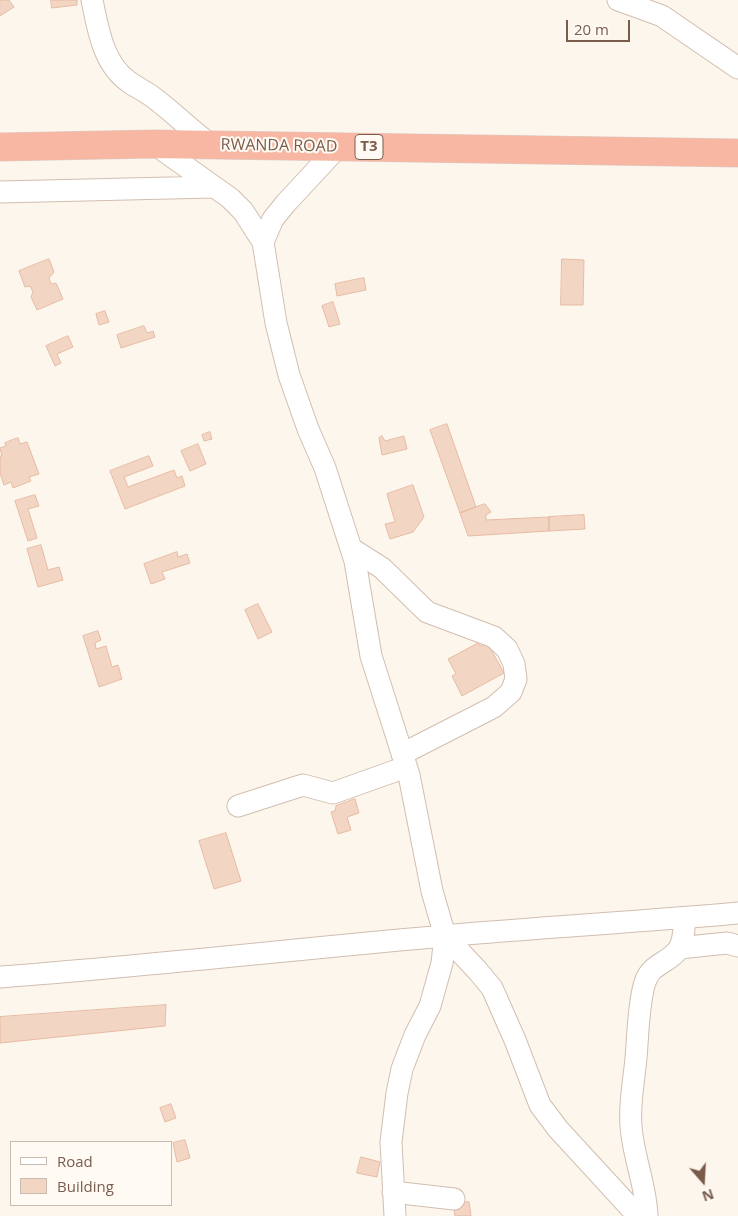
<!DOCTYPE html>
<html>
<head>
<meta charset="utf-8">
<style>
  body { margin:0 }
  #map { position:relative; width:738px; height:1216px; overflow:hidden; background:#fdf6ec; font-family:"Open Sans",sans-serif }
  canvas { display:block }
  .legend { position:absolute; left:10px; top:1141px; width:162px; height:65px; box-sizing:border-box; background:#fffaf3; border:1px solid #cabbb1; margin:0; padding:6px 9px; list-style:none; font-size:15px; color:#7a5c4d }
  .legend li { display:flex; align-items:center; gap:10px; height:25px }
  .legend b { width:25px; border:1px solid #cabbb1 }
  .north { position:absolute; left:678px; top:1156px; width:50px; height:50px; -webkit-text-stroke:4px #fffaf3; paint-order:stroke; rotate:161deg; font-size:14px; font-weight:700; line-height:20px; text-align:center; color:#7a5c4d }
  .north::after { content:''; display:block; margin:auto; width:18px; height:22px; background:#7a5c4d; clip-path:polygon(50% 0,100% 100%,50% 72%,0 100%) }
  .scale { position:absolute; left:566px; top:20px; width:64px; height:22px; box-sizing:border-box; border:2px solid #7a5c4d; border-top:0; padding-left:6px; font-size:15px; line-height:18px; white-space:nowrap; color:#7a5c4d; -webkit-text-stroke:4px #fffaf3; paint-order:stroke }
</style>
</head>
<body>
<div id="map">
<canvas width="738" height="1216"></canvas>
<ul class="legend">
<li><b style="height:6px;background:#fff"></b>Road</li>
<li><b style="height:14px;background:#f3d5c3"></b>Building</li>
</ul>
<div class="north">N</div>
<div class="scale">20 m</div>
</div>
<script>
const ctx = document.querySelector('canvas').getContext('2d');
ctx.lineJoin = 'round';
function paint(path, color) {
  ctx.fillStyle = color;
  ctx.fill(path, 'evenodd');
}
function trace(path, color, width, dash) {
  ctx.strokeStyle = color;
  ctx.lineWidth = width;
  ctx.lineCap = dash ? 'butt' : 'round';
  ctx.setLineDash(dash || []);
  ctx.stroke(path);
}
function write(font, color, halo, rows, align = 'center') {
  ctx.font = font + ' "Open Sans",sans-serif';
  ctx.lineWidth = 4;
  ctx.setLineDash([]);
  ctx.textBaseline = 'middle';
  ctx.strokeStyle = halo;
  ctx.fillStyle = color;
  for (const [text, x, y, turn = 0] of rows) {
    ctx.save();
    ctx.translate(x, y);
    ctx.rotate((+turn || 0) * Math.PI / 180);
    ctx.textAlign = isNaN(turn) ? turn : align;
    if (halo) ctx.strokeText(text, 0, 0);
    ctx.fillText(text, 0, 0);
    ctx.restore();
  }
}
const building = new Path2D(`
  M0,0H9L14,7L0,16Z
  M51,0H77V5L52,8Z
  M49,259L54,272L49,278L51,284L56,283L63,299L37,310L31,297L33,292L30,286L25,287L19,271Z
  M562,259L584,260L583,305H561Z
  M364,278L366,290L337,296L335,284Z
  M333,302L340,324L329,327L322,306Z
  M105,311L109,322L99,325L96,314Z
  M144,326L147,333L153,331L155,337L121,348L117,335Z
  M68,336L73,347L57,354L61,363L55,366L46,346Z
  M447,424L476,507L460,513L430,430Z
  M210,432L212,439L204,441L202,435Z
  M382,436L385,441L404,436L407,449L382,455L379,438Z
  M18,438L20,444L27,442L39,474L29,477L31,481L13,488L11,482L4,485L0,473V456H2L0,448L6,446L5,443Z
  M198,444L206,464L190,471L181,451Z
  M149,456L153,466L124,477L128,487L174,470L177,478L182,476L185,486L125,509L110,471Z
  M413,485L424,517L413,532L390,539L385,524L395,522L387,494Z
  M35,495L39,506L28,509L37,538L28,541L15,501Z
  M485,504L491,512L486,515V520L549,517V531L468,536L460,513Z
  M584,515L585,529L549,531V517Z
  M41,545L48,570L59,567L63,580L38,587L27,549Z
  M177,552L178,557L187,554L190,563L162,572L165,579L151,584L144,564Z
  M258,604L272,632L258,639L245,610Z
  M98,631L101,640L95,643L96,649L106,646L112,667L118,665L122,679L99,687L83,636Z
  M487,642L504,673L462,696L452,676L456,674L448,659L478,643L480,646Z
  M355,799L359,813L347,817L351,830L338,834L331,812L335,811L336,806Z
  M226,833L241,881L214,889L199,841Z
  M166,1005L165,1026L0,1043V1017Z
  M171,1104L176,1118L165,1122L160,1108Z
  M185,1140L190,1158L177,1162L173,1143Z
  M361,1157L380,1162L377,1177L357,1173Z
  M469,1202L471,1216H455L453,1204Z`);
const minor = new Path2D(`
  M92,0C98,29 103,64 129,82C139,89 149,93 158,101C176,115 192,131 211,145
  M618,0L662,16L738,68
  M154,144L230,198L243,211L263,242
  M338,147L286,203L273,219L263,242L276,323L289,375L308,429L325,468L355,561L371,656L409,775L432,891L445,936L442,963L430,1006L415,1035L402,1069L397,1093L391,1142L395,1216
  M0,192L213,187
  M352,549L382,568L427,612L494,637L507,649L514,664L516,679L511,692L494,707L402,754
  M238,806L303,785L333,793L406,767
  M445,936L477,970L492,988L515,1040L540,1105L558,1129L638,1216
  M679,948L727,943L738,946
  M0,977C148,966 296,949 444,936C542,927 640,922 738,913
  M393,1192L454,1199
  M647,1216C646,1184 633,1157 631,1126C629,1103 634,1081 636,1058C638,1035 638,1013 643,990C648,962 666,966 679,949C684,940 684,929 685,919`);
const highway = new Path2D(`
  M0,147L154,144L738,153`);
const shields = [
  [369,147,28]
];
const shieldNames = [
  ["T3",369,147]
];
const streetNames = [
  ["RWANDA ROAD",279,146,1]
];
paint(building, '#f3d5c3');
trace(building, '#e6bba3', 1);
trace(minor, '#d1beb0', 23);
trace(highway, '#dad1cd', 29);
trace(minor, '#fff', 21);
trace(highway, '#f7b7a3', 28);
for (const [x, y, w] of shields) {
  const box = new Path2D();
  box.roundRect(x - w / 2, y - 12.5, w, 25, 4);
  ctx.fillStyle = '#fffaf3';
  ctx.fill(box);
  trace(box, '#7a5c4d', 1);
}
write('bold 15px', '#7a5c4d', null, shieldNames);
write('16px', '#7a5c4d', '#fffaf3', streetNames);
</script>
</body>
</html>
